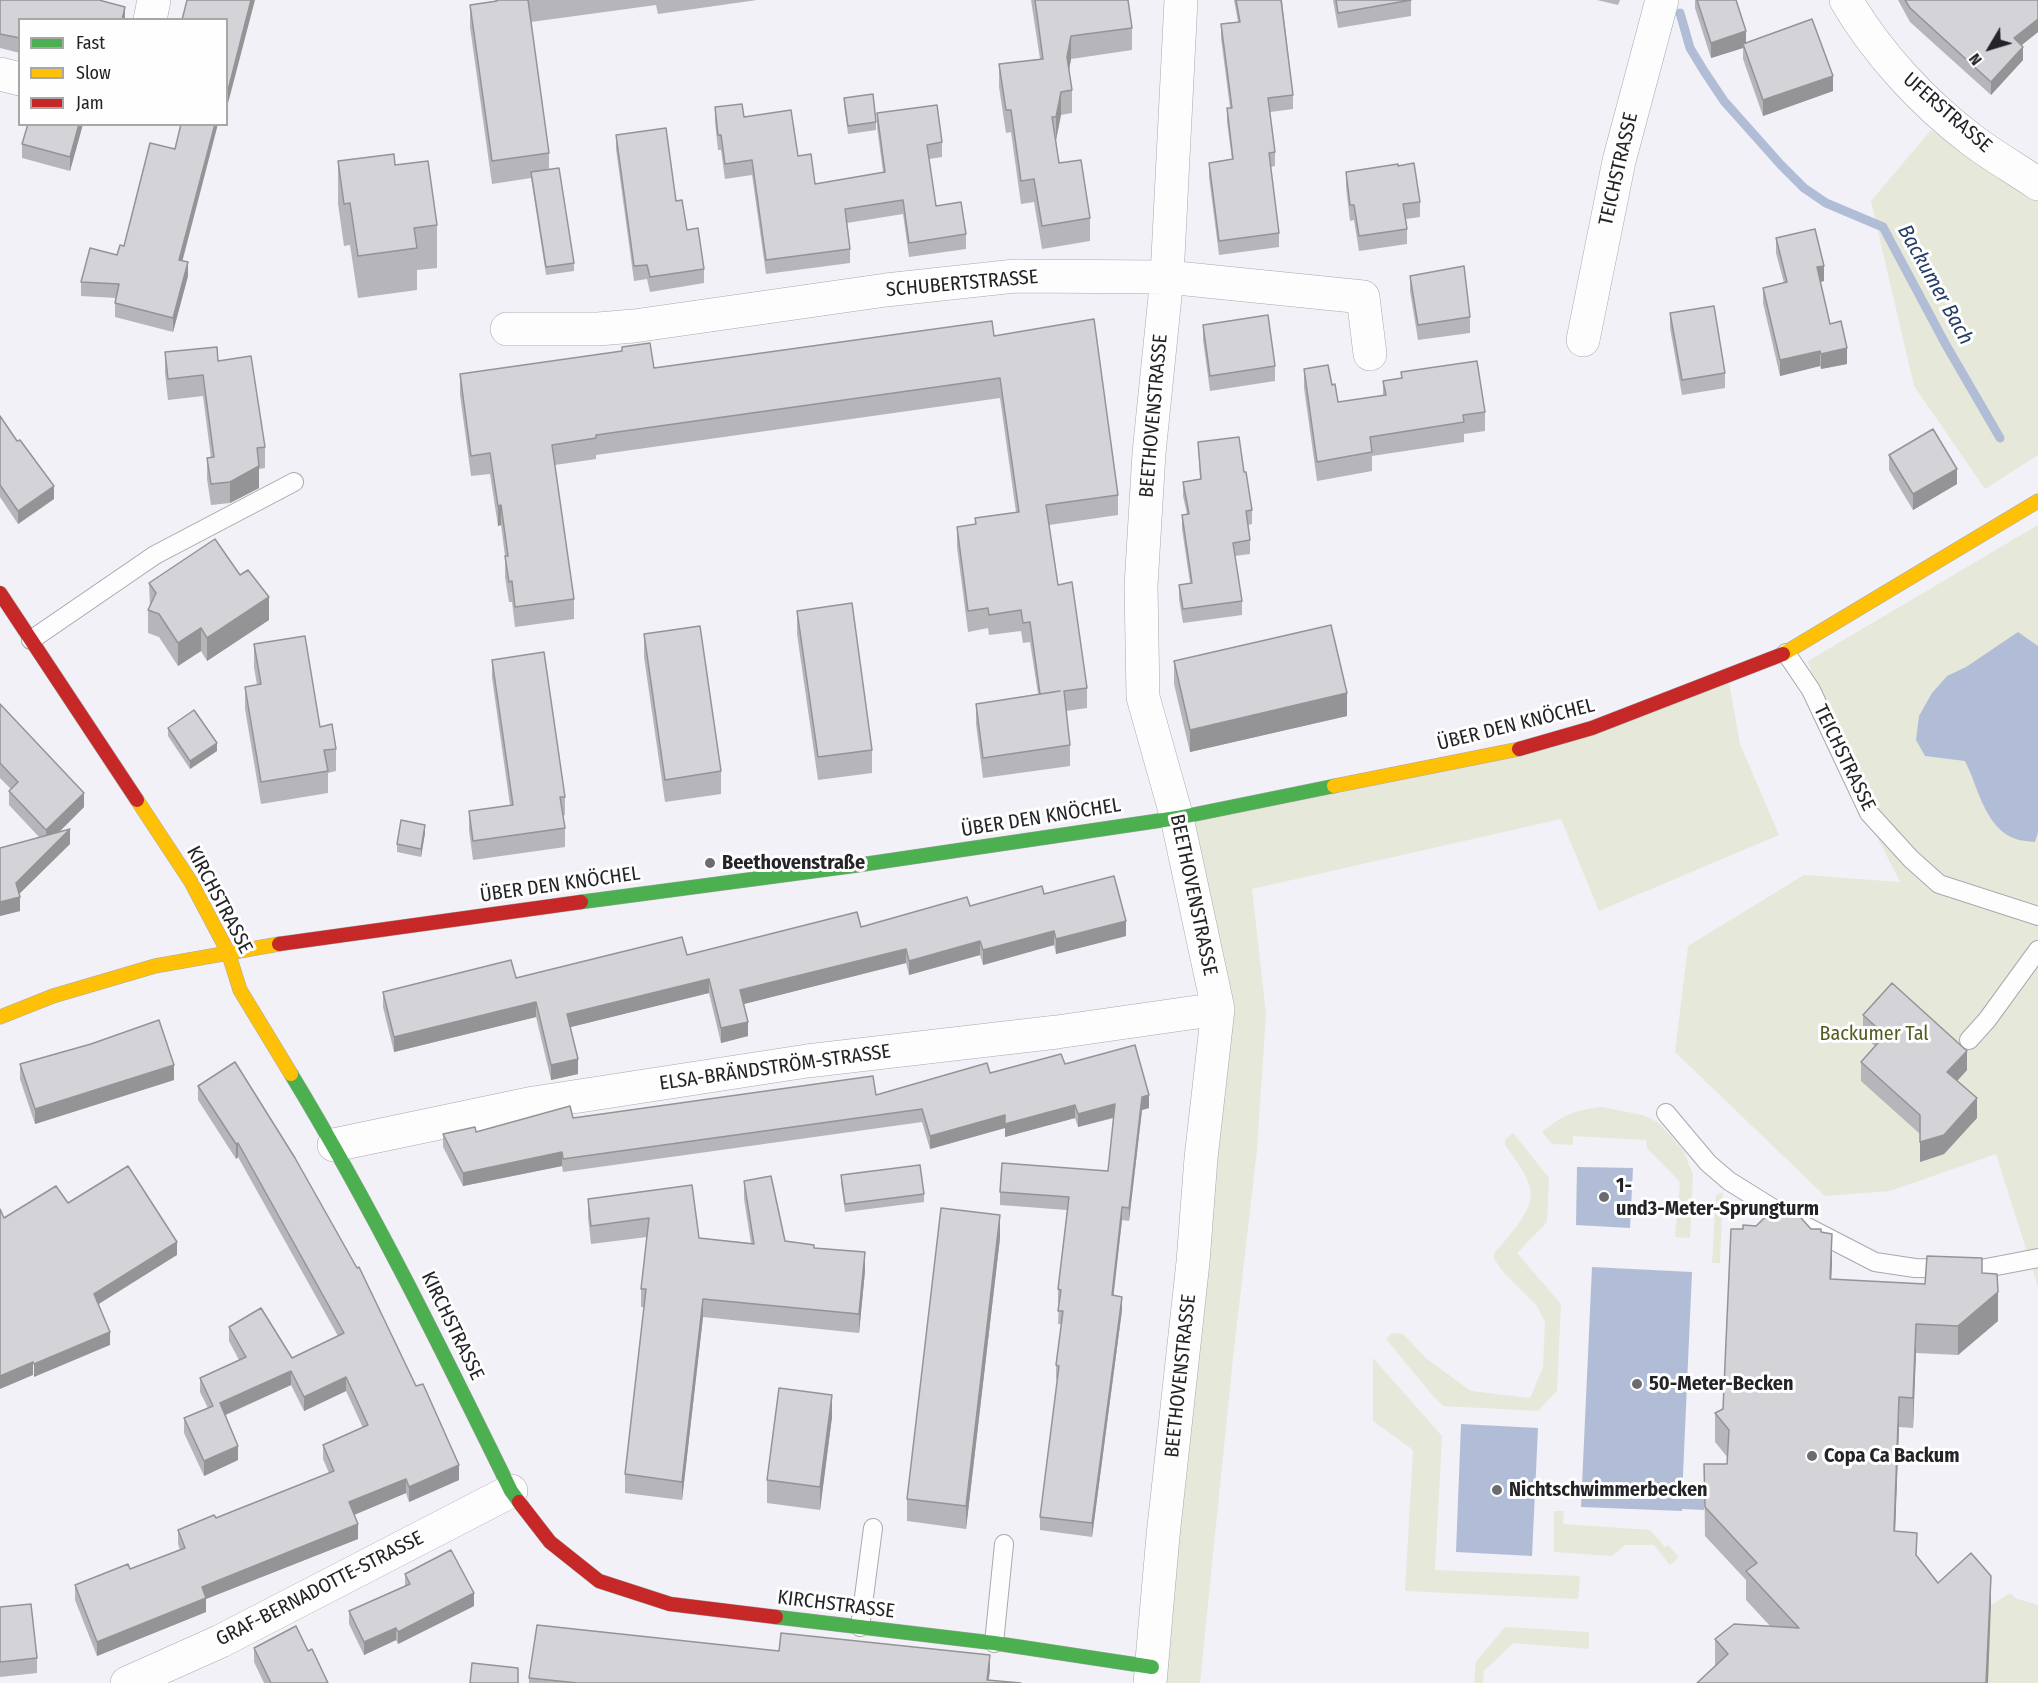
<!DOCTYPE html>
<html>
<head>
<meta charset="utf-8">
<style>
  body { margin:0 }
  #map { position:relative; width:2038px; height:1683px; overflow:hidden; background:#f1f1f7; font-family:"Fira Sans Condensed",sans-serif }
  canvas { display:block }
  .legend { position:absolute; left:18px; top:18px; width:210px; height:108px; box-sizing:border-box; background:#fefefe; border:2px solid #a7a7a8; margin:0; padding:8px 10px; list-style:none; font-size:18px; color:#242428 }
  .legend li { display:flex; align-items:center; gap:12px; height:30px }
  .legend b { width:30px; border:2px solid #a7a7a8 }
  .north { position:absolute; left:1960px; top:18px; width:60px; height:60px; -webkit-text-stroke:4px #fefefe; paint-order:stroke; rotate:232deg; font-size:16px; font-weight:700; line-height:24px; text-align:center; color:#242428 }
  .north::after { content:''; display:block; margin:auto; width:21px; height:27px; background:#242428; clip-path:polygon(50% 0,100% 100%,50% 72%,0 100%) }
</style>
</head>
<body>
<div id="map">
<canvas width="2038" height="1683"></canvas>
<ul class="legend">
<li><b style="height:8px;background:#4caf50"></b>Fast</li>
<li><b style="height:8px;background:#ffc107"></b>Slow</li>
<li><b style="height:8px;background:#c62828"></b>Jam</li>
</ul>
<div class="north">N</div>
</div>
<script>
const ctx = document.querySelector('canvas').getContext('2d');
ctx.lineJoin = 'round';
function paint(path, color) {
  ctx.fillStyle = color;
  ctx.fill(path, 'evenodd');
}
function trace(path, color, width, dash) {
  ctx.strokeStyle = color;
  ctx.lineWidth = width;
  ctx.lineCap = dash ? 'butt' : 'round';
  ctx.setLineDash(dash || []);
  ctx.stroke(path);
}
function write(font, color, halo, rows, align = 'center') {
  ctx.font = font + ' "Fira Sans Condensed",sans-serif';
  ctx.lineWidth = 6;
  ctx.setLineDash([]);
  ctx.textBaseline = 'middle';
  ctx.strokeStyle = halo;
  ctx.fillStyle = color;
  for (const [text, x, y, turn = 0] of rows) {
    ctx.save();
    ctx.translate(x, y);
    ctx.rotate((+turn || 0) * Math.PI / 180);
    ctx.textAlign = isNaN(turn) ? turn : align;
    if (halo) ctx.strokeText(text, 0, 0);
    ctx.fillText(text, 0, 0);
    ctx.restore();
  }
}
const green = new Path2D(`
  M1931,130L1994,175L2038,201V455L1985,489L1914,386L1871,201Z
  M2038,525V1287L1996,1154L1890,1191L1825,1196L1675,1052L1688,946L1804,875L1900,882L1837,758L1808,661Z
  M1728,676L1740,744L1779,835L1599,911L1561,819L1252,889L1266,1014L1257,1150L1233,1358L1200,1683H1150L1211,1060L1177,818L1515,750Z
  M1601,1107L1643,1115L1659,1123L1683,1150L1693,1174L1690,1238L1675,1237L1680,1182L1647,1148L1646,1140L1573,1136V1145L1552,1144L1542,1132C1564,1114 1573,1111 1601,1107Z
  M1511,1134H1514L1549,1178L1547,1222L1517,1253L1561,1304L1557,1391L1538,1411L1443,1406L1432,1395L1386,1339L1392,1333L1403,1334L1427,1359L1471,1391L1530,1398L1543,1367L1545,1322L1537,1306L1504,1273L1494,1259V1254C1499,1247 1504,1242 1509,1236C1544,1195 1532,1183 1505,1145V1140Z
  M1723,1192L1720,1263H1712L1716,1195Z
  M1373,1358L1442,1436L1435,1570L1580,1576L1578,1599L1405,1591L1413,1450L1373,1421Z
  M1554,1511H1564L1563,1524L1650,1530L1665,1547L1668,1545L1679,1557L1670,1565L1654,1545H1625L1612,1556L1554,1552Z
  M2010,1593L2015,1598L2038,1605V1683H1987L1991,1605Z
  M1505,1627L1589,1632V1649L1513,1643L1484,1671L1483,1683H1474L1476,1662Z`);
const water = new Path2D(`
  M2018,632L2038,646V832L2035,842C2029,841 2021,841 2016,839C1985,829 1978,786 1965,761L1925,756L1916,740L1919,716L1932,693L1947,676L1966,667Z
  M1577,1167L1633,1168L1630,1228L1576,1225Z
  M1592,1267L1692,1272L1682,1497L1704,1498V1510L1682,1509V1511L1581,1507Z
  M1461,1424L1538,1428L1532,1556L1456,1552Z`);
const stream = new Path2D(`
  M1680,13L1690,48L1704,71L1724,101L1781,165L1804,188L1826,203L1883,227L1946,345L2000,438`);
const lane = new Path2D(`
  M31,640L155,555L294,482
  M1786,653L1811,690L1869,813L1911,859L1939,884L2038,916
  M1969,1040L1987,1020L2038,950
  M1666,1113L1708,1163L1729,1181L1782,1214L1875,1262L1915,1268L1981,1269L2038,1258
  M860,1627L873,1528
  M994,1643L1004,1544`);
const street = new Path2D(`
  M1846,0C1876,52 1924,104 1972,140C1993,156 2016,169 2038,184
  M150,20L154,0
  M0,74L20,79
  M507,329H598L634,326L886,290L1015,276L1167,277L1363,297L1370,354
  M1583,340L1619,161L1662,0
  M334,1145L534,1103L807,1061L1057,1032L1218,1009
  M127,1683L221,1641L511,1491
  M1150,1683L1163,1536L1193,1262L1201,1158L1218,1009L1177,818L1143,697L1141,586L1149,453L1167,277L1181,0`);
const fast = new Path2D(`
  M581,902L852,866L1177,818L1334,786
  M291,1074C373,1209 442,1350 511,1491L519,1502
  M776,1617L994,1643L1152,1667`);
const slow = new Path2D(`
  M1783,654L2038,501
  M1334,786L1519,749
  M137,800L191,882L228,952L240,990L291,1074
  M0,1017L53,996L155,966L279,944`);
const jam = new Path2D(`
  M0,593L137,800
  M1519,749L1592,728L1783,654
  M279,944L581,902
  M519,1502L550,1542L599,1581L670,1604L776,1617`);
const wall = new Path2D(`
  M0,0L125,20H20V53L0,48Z
  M495,0H757L658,14L656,5L531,22L549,153V169L574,263V271L546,275L531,178L492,184L470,27V5L495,1Z
  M1031,0H1128L1132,28V50L1071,59L1069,71L1072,90V113L1061,115L1056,140L1059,163L1090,218V241L1042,249L1034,202L1021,204L1011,132L1006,133L999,87V64L1040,59Z
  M1234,0H1282L1293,95V109L1270,112L1275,152V166L1270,167L1279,233V247L1219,255L1209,177V163L1232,160L1227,122V108H1230L1221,38V24L1238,22Z
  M1333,0H1411V16L1338,28Z
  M1597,0H1620L1618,5Z
  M1695,0H1736L1746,42L1833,91L1763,116L1743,59V48L1711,58L1695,8Z
  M1898,0H2038V32L2022,45L2023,60L1991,95L1910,22Z
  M844,98L876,122V130L848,134L844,105Z
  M715,107L744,117L798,156L815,184L883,172L877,127V113L942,142V157L929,159L936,206L966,234V249L909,257L903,214L847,223L850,249V263L766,274L752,175L725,179L721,150H718L715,122Z
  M28,124H83L70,171L22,158V144Z
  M616,135L676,201L687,230L704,269V283L650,292L647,279L634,281L616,149Z
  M338,161L395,165L437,225V268L417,270V290L358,298L350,245L344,246L338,204Z
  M1398,166L1420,202V217L1406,219L1407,229V244L1359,251L1354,220L1350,221L1346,187V172Z
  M1776,238L1824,281L1820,282L1830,324L1847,364L1821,369L1820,366L1780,376L1763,303V288L1784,283L1776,253Z
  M124,246L183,261L188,276L173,332L115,317V303L116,298L81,296V282L117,255Z
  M1410,276L1470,317V333L1418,340L1410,291Z
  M1670,313L1725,373V388L1682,395L1670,328Z
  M1203,325L1275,366V381L1210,391L1203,340Z
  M994,336L1118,495V515L1049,525L1058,585L1087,688V708L1066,711L1070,745V766L983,778L976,724V704L1038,694L1030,642L1023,643L1021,631L989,635L988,628L968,632L957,547V527L975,524V518L1016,512L1000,398L596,455V459L555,465L574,599V619L515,627L512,602H509L505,577V556L501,525L498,526L490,474L471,476L460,395V374L622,351V347L654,368Z
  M165,352L218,361L265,447V468L259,469V488L230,503L211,505L207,479V458H211L203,396L168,400L165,373Z
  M1304,369L1332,385L1338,402L1383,395V381L1401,378V372L1485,412V431L1464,434V442L1372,456V471L1317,481L1304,388Z
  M0,416L54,499L18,524L0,497Z
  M1198,442L1244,472L1252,510V524L1248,525L1250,540V554L1235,556L1242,601V615L1183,623L1179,599V585L1190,583L1182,529V515L1187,514L1183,496V482L1200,479Z
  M1889,455L1957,484L1913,510L1889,470Z
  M149,583L269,620L207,661L201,651L178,666L159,637L148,633V610L150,607Z
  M797,611L872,750V773L818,780L797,634Z
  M644,634L721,771V794L665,802L644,657Z
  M254,644L320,727L336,749V771L328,773V793L261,804L245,709V687L257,685L254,667Z
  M492,660L565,797V815L563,816L565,828V847L473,860L469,830V811L510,805L492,678Z
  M1174,661L1347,716L1190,752L1174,684Z
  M0,704L84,807L58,833L70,844L19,894L20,911L0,916V848L40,838L9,805V791L11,789L0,778Z
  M168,728L217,751L190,769L168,736Z
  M425,833L421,857L397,852V844Z
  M1044,894L1126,936L1056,954L1054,945L983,965L980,955L909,975L906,963L744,1004L748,1036L721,1043L709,993L570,1027L578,1074L551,1080L536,1017L394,1052L383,1007V992L516,978L687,955L861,927L970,906Z
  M1863,1015L1967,1070L1957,1081L1977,1118L1944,1154L1920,1162V1134L1861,1081V1062L1875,1046L1863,1035Z
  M235,1062L459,1480L409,1502L406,1493L354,1515L358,1539L206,1599V1612L97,1656L75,1600V1585L130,1569L180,1550L178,1544V1530L216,1518L329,1473L323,1459V1445L363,1428L346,1391L304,1411L291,1385L226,1415L238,1460L204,1476L184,1433V1418L208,1408L200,1392V1378L239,1360L229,1341V1327L292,1358L338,1336L238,1157L236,1159L198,1100V1086Z
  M20,1064L174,1080L35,1124L20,1079Z
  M1065,1064L1149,1108L1142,1110L1129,1221L1122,1220L1113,1296L1122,1310L1092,1537L1040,1530V1517L1058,1379H1056V1365L1062,1324H1058L1059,1303H1058V1289L1067,1210L1000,1205V1192L1108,1171L1114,1118L1078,1127L1075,1118L1005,1137V1128L930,1149L922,1122L563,1172L562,1166L463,1186L443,1147V1134L476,1132L573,1118L876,1095L990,1073Z
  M841,1175L924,1194V1202L845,1212L841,1183Z
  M744,1181L785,1241L814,1248L865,1271L859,1333L703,1317L682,1500L625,1493V1474L644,1307H641V1289L647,1237L591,1244L588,1217V1199L692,1185L699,1238L751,1243L744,1199Z
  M1811,1229L1821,1232L1832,1263L1831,1279L1925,1284L1982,1273L1998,1321L1958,1355L1916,1353L1913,1428L1899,1427L1895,1531L1917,1556L1938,1583L1991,1605L1715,1666V1639L1770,1626L1746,1600V1580L1705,1536L1704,1464H1727L1728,1458L1715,1442V1413L1723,1409Z
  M1000,1238L966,1529L907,1521V1499Z
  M832,1417L820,1510L767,1503V1480Z
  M405,1574L474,1606L398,1644L396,1640L364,1655L349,1624V1611L405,1586Z
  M0,1607L37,1658V1673L0,1677Z
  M254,1648L308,1651L328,1683H264L254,1662Z
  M779,1651L990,1669L989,1680L1021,1683H529V1678Z`);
const shadedWall = new Path2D(`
  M251,0H255L226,111V98Z
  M125,7V20H122Z
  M2038,19V32L2014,51V38Z
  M1746,31V46L1743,44V48L1711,58V43Z
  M1071,36V59L1067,80V57Z
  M2023,47V60L1991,95V82Z
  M1833,76V91L1763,116V100Z
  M1061,92V115L1056,140V117Z
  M79,124H83L70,171V157Z
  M215,124H218L179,274V260Z
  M188,262V276L173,332V318Z
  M1824,266V281L1817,283V267Z
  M1847,348V364L1821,369V354Z
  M1820,351V366L1780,376V360Z
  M259,466V488L230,503V482Z
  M1957,469V484L1913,510V494Z
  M54,486V499L18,524V511Z
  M501,505V525L498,526V506Z
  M269,597V620L207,661V638Z
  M201,628V651L178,666V643Z
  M1347,693V716L1190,752V730Z
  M217,743V751L190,769V761Z
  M84,793V807L46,845V830Z
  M425,825V833L421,857V849Z
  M70,829V844L16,897V883Z
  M20,897V911L0,916V902Z
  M1126,921V936L1056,954V939Z
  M1054,931V945L983,965V950Z
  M980,941V955L909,975V961Z
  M906,949V963L740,1005V990Z
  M709,979V993L567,1028V1014Z
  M536,1002V1017L394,1052V1037Z
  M748,1022V1036L721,1043V1028Z
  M1967,1051V1070L1947,1092V1072Z
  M578,1059V1074L551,1080V1065Z
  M174,1065V1080L35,1124V1109Z
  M1149,1095V1108L1142,1110L1129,1221V1208L1142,1097Z
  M1977,1098V1118L1944,1154L1920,1162V1142Z
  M1115,1104V1117L1078,1127V1114Z
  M1075,1105V1118L1005,1137V1128L930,1149V1136L1005,1115Z
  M238,1143V1157L236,1159V1144Z
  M562,1152V1166L463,1186V1173Z
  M1122,1207V1220L1112,1309V1295Z
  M1000,1215V1238L966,1529V1506Z
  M1832,1234V1263L1830,1308V1279Z
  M177,1242V1255L94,1307V1294Z
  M865,1252V1271L859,1333V1314Z
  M1998,1292V1321L1958,1355V1326Z
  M1122,1297V1310L1092,1537V1523Z
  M703,1299V1317L682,1500V1482Z
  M1916,1324V1353L1913,1428V1398Z
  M110,1332V1345L34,1377V1364Z
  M33,1362V1375L0,1389V1376Z
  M291,1371V1385L220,1417V1403Z
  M346,1377V1391L304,1411V1397Z
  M832,1395V1417L820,1510V1487Z
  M1899,1397V1427L1894,1561V1531Z
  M238,1446V1460L204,1476V1461Z
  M459,1465V1480L409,1502V1487Z
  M406,1479V1493L349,1517V1502Z
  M358,1524V1539L206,1599V1612L97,1656V1642L202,1587Z
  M1991,1576V1605L1988,1683H1986Z
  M474,1593V1606L398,1644V1632Z
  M396,1628V1640L364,1655V1642Z
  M990,1655V1669L988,1683H987Z`);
const building = new Path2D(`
  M0,0H99L125,7L122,20H20V38L0,34Z
  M187,0H251L226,98V20H182Z
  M497,0H528L549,153L492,161L470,5L497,1Z
  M1035,0H1128L1132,28L1071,36L1067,57L1072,90L1061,92L1056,117H1052L1059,163L1081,160L1090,218L1042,226L1034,179L1021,181L1011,110H1006L999,64L1043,59Z
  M1236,0H1281L1293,95L1268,98L1275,152L1269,153L1279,233L1219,241L1209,163L1233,159L1227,108H1232L1221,24L1240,22Z
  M1336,0H1411L1338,13Z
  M1697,0H1736L1746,31L1711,43Z
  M1905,0H2038V19L2014,38L2023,47L1991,82L1910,8Z
  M1812,19L1833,76L1763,100L1743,44Z
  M873,94L876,122L848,126L844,98Z
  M742,104L744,117L791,110L798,156L811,154L815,184L885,172L877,113L937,105L942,142L927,145L936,206L961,202L966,234L909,243L903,200L845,209L850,249L766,260L752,160L725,164L721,135H718L715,107Z
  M28,124H79L70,157L22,144Z
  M181,124H215L179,260L188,262L173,318L115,303L119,284L81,282L90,248L117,255L120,245L124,246L150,143L175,149Z
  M666,128L676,201L682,200L687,230L698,228L704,269L650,277L647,265L634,266L616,135Z
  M394,154L395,165L428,161L437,225L414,228L417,248L358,256L350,203L344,204L338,161Z
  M1414,163L1420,202L1403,204L1407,229L1359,236L1354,205H1350L1346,172L1398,164V166Z
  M559,168L574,263L546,267L531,172Z
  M1815,229L1824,266L1817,267L1830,324L1841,321L1847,348L1821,354L1820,351L1780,360L1763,288L1787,282L1776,238Z
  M1464,266L1470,317L1418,325L1410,276Z
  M1714,306L1725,373L1682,380L1670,313Z
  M1268,315L1275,366L1210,376L1203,325Z
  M1094,319L1118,495L1046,505L1058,585L1072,582L1087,688L1064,691L1070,745L983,758L976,704L1060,691L1040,694L1030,622L1023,623L1021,610L989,615L988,608L968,611L957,527L976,524L975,518L1019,512L1000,378L596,435V438L552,445L574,599L515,607L512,581L509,582L505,556H508L501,505L498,506L490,453L471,456L460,374L622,351V347L650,343L654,368L992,321L994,336Z
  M217,347L218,361L251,356L265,447L257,448L259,466L230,482L211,484L207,458L214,457L203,375L168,379L165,352Z
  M1477,361L1485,412L1463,415L1464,422L1370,437L1372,452L1317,462L1304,369L1328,365L1332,385L1335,384L1338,402L1386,395L1383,381L1402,378L1401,372Z
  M0,416L17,441L20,440L54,486L18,511L0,485Z
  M1933,429L1957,469L1913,494L1889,455Z
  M1239,437L1244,472H1246L1252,510L1246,511L1250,540L1233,543L1242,601L1183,609L1179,585L1192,583L1182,515L1189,514L1183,482L1201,479L1198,442Z
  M215,539L240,575L248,570L269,597L207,638L201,628L178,643L159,614L148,610L156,593L149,583Z
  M852,603L872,750L818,757L797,611Z
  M1331,625L1347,693L1190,730L1174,661Z
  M700,626L721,771L665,780L644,634Z
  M305,636L320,727L332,724L336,749L324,750L328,771L261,782L245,687L261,684L254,644Z
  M544,652L565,797H560L565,828L473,841L469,811L513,805L492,660Z
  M0,704L84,793L46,830L9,791L18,782L0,763Z
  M194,710L217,743L190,761L168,728Z
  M401,820L425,825L421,849L397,844Z
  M70,829L16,883L20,897L0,902V848Z
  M1114,876L1126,921L1056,939L1054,931L983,950L980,941L909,961L906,949L740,990L748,1022L721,1028L709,979L567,1014L578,1059L551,1065L536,1002L394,1037L383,992L511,960L516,978L682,937L687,955L857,912L861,927L967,897L970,906L1042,886L1044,894Z
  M1892,983L1967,1051L1947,1072L1977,1098L1944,1135L1920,1142V1115L1861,1062L1885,1035L1863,1015Z
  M159,1020L174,1065L35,1109L20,1064L91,1044Z
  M1135,1045L1149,1095L1142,1097L1129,1208L1122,1207L1112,1295L1122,1297L1092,1523L1040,1517L1059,1366L1056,1365L1063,1311H1058L1061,1290L1058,1289L1069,1197L1000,1192L1002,1163L1108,1171L1115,1104L1078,1114L1075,1105L1005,1124V1115L930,1136L922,1109L563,1159L562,1152L463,1173L443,1134L475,1127L476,1132L570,1106L573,1118L873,1076L876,1095L987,1063L990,1073L1061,1054L1065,1064Z
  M235,1062L295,1158L357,1268L359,1267L416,1386L423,1384L459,1465L409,1487L406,1479L349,1502L358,1524L202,1587L206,1598L97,1642L75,1585L128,1564L130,1569L185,1548L178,1530L214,1515L216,1518L236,1510L334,1471L323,1445L368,1425L346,1377L304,1397L291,1371L220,1403L238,1446L204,1461L184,1418L213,1406L200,1378L246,1357L229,1327L261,1308L292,1358L344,1333L238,1143L236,1144L198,1086Z
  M920,1165L924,1194L845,1204L841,1175Z
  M128,1166L177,1242L94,1294L110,1332L34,1364L33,1362L0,1376V1209L4,1218L56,1186L68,1203Z
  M771,1176L785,1241L814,1245V1248L865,1252L859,1314L703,1299L682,1482L625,1474L646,1289H641L649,1218L591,1226L588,1199L692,1185L699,1238L754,1244L744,1181Z
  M1784,1199L1811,1229H1821V1232L1832,1234L1830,1279L1925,1284L1927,1256L1982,1258V1273L1997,1274L1998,1292L1958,1326L1916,1324L1913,1398L1899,1397L1894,1531L1917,1533L1916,1555L1938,1583L1971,1553L1991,1576L1986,1683H1697L1728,1654L1715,1639L1734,1624L1799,1628L1746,1571L1757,1563L1705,1507L1704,1464H1727L1729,1430L1715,1413L1723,1409L1731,1229H1743V1225L1756,1226Z
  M941,1208L1000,1215L966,1506L907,1499Z
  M779,1388L832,1395L820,1487L767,1480Z
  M451,1550L474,1593L398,1632L396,1628L364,1642L349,1611L410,1584L405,1574Z
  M31,1604L37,1658L0,1662V1607Z
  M537,1625L779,1651L781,1633L990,1655L987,1680L1021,1683H578L529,1678Z
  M296,1626L308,1651L312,1649L328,1683H271L254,1648Z
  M472,1663L518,1668V1683H470Z`);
const markers = [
  [710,863,6,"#6c6c70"],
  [1604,1197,6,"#6c6c70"],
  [1637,1384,6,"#6c6c70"],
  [1812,1456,6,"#6c6c70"],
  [1497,1490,6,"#6c6c70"]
];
const streetNames = [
  ["UFERSTRASSE",1947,113,41],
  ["TEICHSTRASSE",1619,169,-77],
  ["SCHUBERTSTRASSE",962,284,-5],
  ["BEETHOVENSTRASSE",1154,416,-85],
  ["ÜBER DEN KNÖCHEL",1516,725,-14],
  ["TEICHSTRASSE",1844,758,64],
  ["ÜBER DEN KNÖCHEL",1041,818,-9],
  ["ÜBER DEN KNÖCHEL",560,885,-8],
  ["BEETHOVENSTRASSE",1193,895,78],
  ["KIRCHSTRASSE",219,900,62],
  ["ELSA-BRÄNDSTRÖM-STRASSE",775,1068,-8],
  ["KIRCHSTRASSE",452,1326,64],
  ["BEETHOVENSTRASSE",1181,1376,-84],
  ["GRAF-BERNADOTTE-STRASSE",320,1589,-27],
  ["KIRCHSTRASSE",836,1605,7]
];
const poiNames = [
  ["Beethovenstraße",722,863],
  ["1-",1616,1186],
  ["und3-Meter-Sprungturm",1616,1209],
  ["50-Meter-Becken",1649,1384],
  ["Copa Ca Backum",1824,1456],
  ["Nichtschwimmerbecken",1509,1490]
];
const parkNames = [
  ["Backumer Tal",1874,1034]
];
const waterNames = [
  ["Backumer Bach",1935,285,61]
];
paint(green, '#e6e9d9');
paint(water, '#b1bdd6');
trace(stream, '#b1bdd6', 9);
trace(lane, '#a8a8ad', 20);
trace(street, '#a8a8ad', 34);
trace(fast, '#a8a8ad', 15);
trace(slow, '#a8a8ad', 15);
trace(jam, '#a8a8ad', 15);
trace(lane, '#fdfdfe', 18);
trace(street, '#fdfdfe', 33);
trace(fast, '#4caf50', 14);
trace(slow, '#ffc107', 14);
trace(jam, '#c62828', 14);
paint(wall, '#b5b5ba');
paint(shadedWall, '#949497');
paint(building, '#d3d3d8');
trace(building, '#949497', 1.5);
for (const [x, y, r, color] of markers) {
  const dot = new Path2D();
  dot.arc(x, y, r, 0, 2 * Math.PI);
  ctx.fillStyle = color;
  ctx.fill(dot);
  trace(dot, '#fefefe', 2);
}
write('20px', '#242428', '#fefefe', streetNames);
write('bold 20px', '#242428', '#fefefe', poiNames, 'left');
write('20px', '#565c21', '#fefefe', parkNames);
write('italic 21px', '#253c67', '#fefefe', waterNames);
</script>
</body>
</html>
